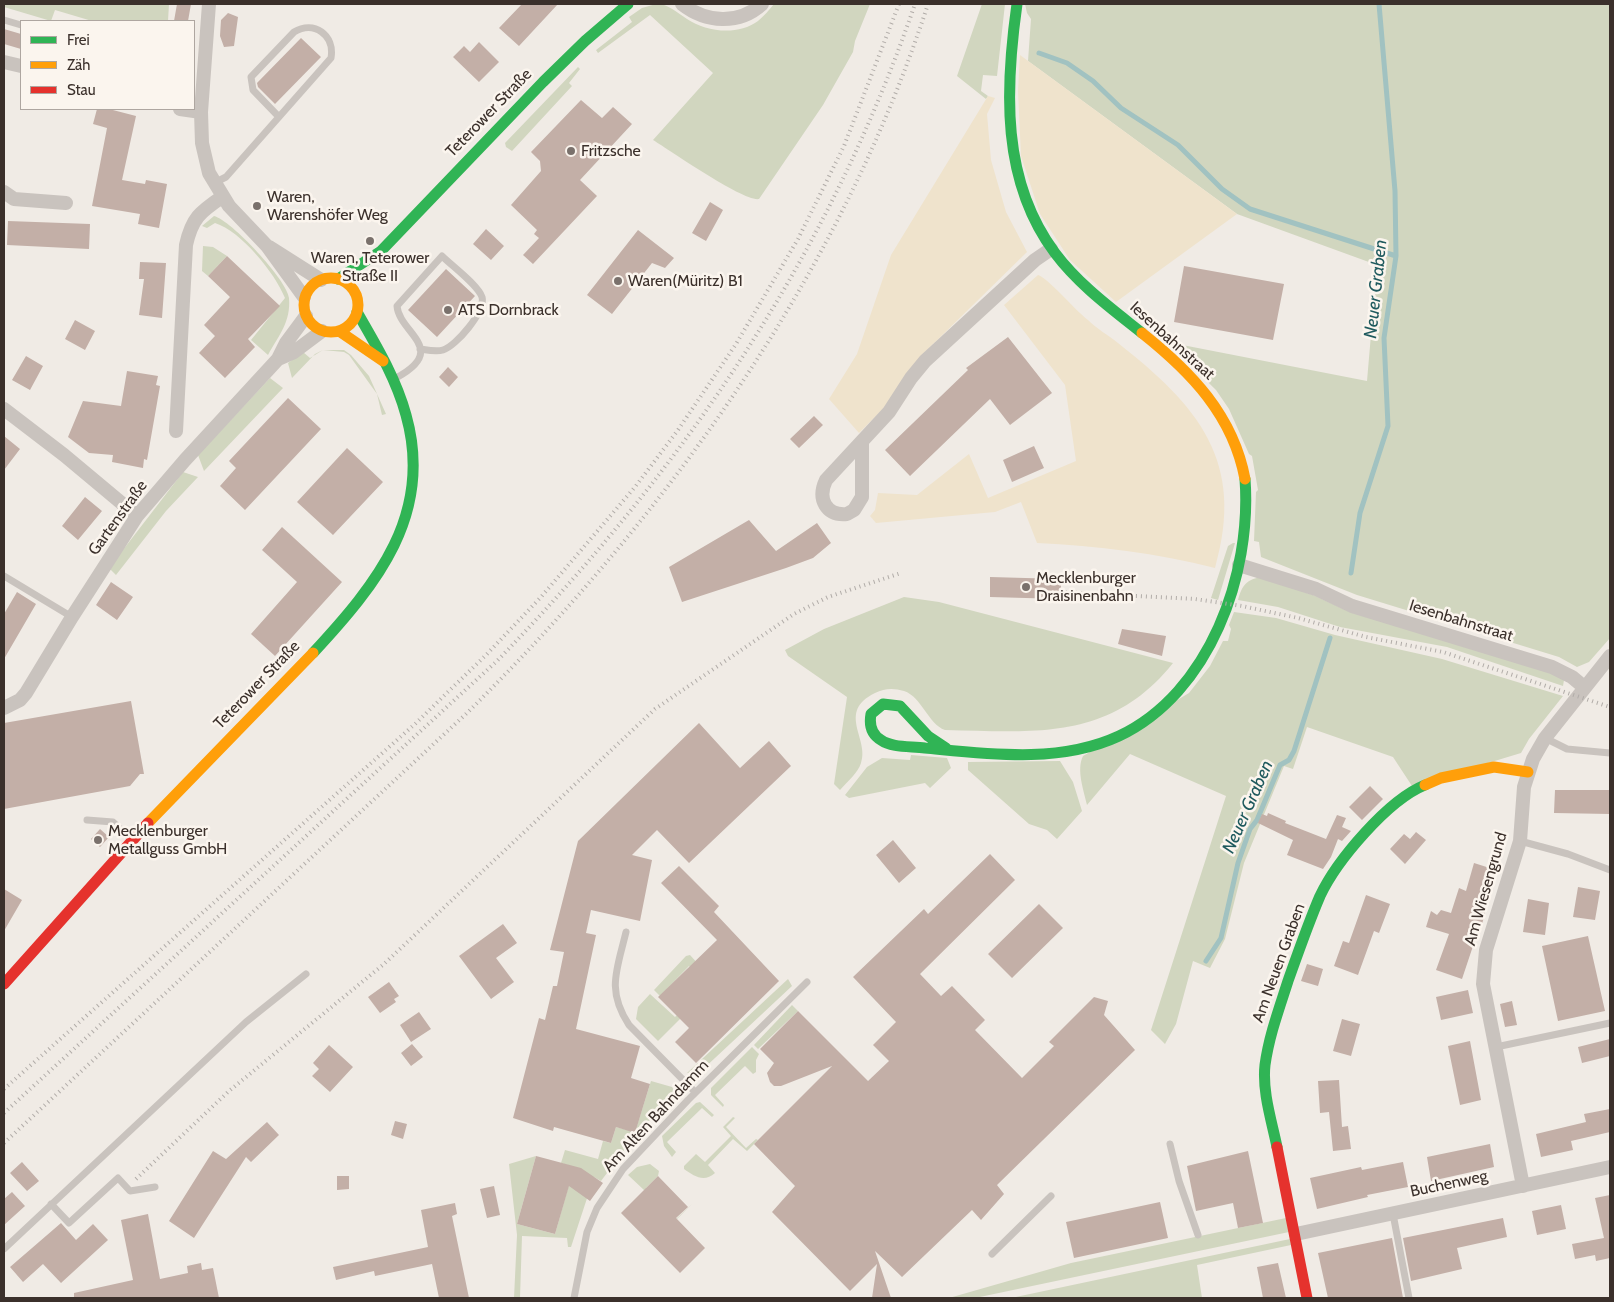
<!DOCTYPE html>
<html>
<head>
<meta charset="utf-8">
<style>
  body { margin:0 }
  #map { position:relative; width:1614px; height:1302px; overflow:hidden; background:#f0ebe5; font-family:Cabin,sans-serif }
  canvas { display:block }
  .frame { position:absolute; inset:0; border:5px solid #3b302b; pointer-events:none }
  .legend { position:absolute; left:20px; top:20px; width:175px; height:90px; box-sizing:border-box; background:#fbf5ee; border:1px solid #aea6a0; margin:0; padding:6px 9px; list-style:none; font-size:15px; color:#3b302b }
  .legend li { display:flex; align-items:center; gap:10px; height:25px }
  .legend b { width:25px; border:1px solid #aea6a0 }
</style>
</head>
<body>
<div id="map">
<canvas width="1614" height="1302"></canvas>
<div class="frame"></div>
<ul class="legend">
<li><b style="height:6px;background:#30b455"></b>Frei</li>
<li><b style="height:6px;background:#ff9f0a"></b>Zäh</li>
<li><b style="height:6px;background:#e5322d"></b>Stau</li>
</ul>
</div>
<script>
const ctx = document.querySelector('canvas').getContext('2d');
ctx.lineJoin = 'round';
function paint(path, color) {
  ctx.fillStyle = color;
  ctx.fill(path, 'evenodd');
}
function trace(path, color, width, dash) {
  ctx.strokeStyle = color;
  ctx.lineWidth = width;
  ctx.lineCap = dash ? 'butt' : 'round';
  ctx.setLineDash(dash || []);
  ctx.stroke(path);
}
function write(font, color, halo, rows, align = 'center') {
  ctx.font = font + ' Cabin,sans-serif';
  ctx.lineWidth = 5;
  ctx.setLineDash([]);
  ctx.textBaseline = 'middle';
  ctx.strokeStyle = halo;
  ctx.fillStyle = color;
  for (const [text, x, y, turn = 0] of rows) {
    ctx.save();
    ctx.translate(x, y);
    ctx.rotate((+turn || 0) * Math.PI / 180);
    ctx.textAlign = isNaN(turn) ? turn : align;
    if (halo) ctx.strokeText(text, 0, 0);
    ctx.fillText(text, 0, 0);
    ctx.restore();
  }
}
const green = new Path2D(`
  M4,4H169L168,21H92L55,10L51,21L4,7Z
  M656,4C669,4 676,12 687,19C706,32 738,36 758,21C764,16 769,10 774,4H870L855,41L853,52L823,105L759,199C744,202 671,151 653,140L713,73L650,15L598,53L596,50L632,22L629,17L642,8Z
  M982,4H1005L997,76L983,75L981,91L988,96L986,99L957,76Z
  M1025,4H1610V638L1589,662L1577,667L1559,657L1357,595L1261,557L1259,542L1254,541L1256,492L1258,490L1252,456L1249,454L1229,409L1216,390L1167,342L1367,381L1377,265L1237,214L1028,61L1031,19L1027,13Z
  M578,67L580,69L569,83L572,86L512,151L506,147L505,143Z
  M214,216C231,220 288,281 289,298C291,322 279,335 268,355L251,340L285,298C275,273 241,231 215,223L207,228L202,226Z
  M203,246L213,247L227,256L208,276L202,271Z
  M323,350L315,354L292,378L288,363L303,352L310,358L323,350H344L351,355L369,376L386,414L382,415L377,394L349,355L344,352Z
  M270,378L283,388L204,471L198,455Z
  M183,472L198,477L166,511L116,575L109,568Z
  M1233,543H1235L1218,600L1211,598L1228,546Z
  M1262,577L1313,595L1350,612L1550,672L1564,680L1563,686L1447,647L1340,627L1278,607L1238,600C1242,586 1246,579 1262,577Z
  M904,597L939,602L1173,663C1111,741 1035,732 945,730C928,724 922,697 904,691C894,688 885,688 875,693C836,712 870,739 861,763C858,773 847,782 840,790L834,784L847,697L788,656L785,650L824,629Z
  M1234,612L1276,618L1335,635L1442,659L1563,696L1529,739L1521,753L1412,786L1393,757L1307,727L1293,769L1284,766L1244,863L1225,939L1210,968L1193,961L1176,1024L1165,1044L1151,1030L1226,796L1130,754L1087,805C1084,791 1076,770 1083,756L1189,693L1210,666L1223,641H1228L1231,629L1229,625Z
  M911,755L947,758L951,768L930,788L925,783L849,798L845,795L867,767L882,758L910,760Z
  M1060,761L1073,782L1082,811L1057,839L1047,830L1029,824L968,770V762Z
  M690,955L710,977L706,993L658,1041L636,1019L638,1007L650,994L675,1017L707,985L689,966L660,996L654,990L686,956Z
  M788,979L792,986L700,1072L687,1073Z
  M792,1005L798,1011L758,1049L754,1045Z
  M752,1047L759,1054L756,1060V1072L753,1074L745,1066L715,1095L724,1105L723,1107L711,1095V1088Z
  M651,1081L672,1087L676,1094L637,1133L601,1181L594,1177L571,1247H568L567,1238L522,1236L520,1298H514L517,1235L509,1164L536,1156L517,1224L555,1234L574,1167L561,1163L565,1150L598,1159L603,1141L611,1143L616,1127L635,1132Z
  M700,1102L714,1115L712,1117L702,1108L667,1142L676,1152L672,1157L664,1146L662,1136L696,1103Z
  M733,1117L735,1118L726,1127L746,1148L756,1139L758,1140L747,1151L733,1139L708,1165L715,1173C704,1183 694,1176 684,1169V1166L696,1154L705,1162L731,1136L723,1127Z
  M650,1164L659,1171L658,1176L646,1188L676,1219L692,1204L676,1220L628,1175L637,1167Z
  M1286,1218L1289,1232L975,1298H949L1071,1263Z
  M1290,1239L1291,1245L1197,1265L1202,1298H1011Z`);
const sand = new Path2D(`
  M1020,55L1237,214L1116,302L1070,260L1040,214L1021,156L1018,91Z
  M988,96L995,98L987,114L991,160L1006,212L1027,252L920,357L883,409L859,433L829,399L857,354L891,255Z
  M1038,275C1047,277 1077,312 1088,320C1097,329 1108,335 1118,343C1198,406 1246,461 1215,568C1157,553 1097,546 1037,543L1021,502L995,512L876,523L870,516L875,510L878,493L917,495L969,454L988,498L1076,461L1065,385L1004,305Z`);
const stream = new Path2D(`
  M1039,53L1067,63L1093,81L1121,108L1178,145L1222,189L1250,209L1396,256
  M1351,573L1360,513L1388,426L1384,338L1396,256L1395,191L1379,4
  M1206,961L1221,938L1238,863L1250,829L1257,820L1280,765L1289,760L1294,751L1330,638`);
const building = new Path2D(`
  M177,4H191L188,21H174Z
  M522,4H558L519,46L499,28Z
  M228,13L238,17L234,46L224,47L220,36L221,20Z
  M4,29L21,34V49L4,44Z
  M301,38L321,57L275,104L258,87L257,83Z
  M479,42L499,62L479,82L453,57L464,46L470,52Z
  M581,100L602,118L613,107L632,124L580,180L597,196L533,264L523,255L539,238L534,234L537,230L511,205L541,171L540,161L531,152Z
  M97,109H109L136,116L122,180L145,184L146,180L167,184L159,228L138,224L140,214L92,206L107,128L93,124Z
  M710,202L723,210L706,241L692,233Z
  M8,221L90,224L89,249L7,245Z
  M486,229L504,246L491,260L473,244Z
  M638,230L674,258L665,268L652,263L612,314L587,295Z
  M227,256L280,306L248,339L255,347L225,378L199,353L215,336L204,325L230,297L208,276Z
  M140,262L166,263L162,318L139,315L144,279H139Z
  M1184,266L1284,284L1273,340L1174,322Z
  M446,269L475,296L437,337L408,310Z
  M75,320L95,331L85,350L65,339Z
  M1008,337L1052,393L1010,425L990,399L910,476L885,450L968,370L966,368Z
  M26,356L43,366L30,390L12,380Z
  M448,367L458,377L449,387L439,377Z
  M127,371L158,376L156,385L160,386L147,460L144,459L143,468L112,462L113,455L89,453L68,437L83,401L121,406Z
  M288,398L321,429L245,510L220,486L236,468L229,461Z
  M814,416L823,425L799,448L790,439Z
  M4,436L20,449L4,470Z
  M1034,446L1044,468L1012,482L1003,460Z
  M347,448L383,482L333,535L297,502Z
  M85,497L102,511L78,540L62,526Z
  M749,520L776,551L817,523L831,543L813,558L786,568L682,602L669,567Z
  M282,527L342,582L275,656L251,634L297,582L262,550Z
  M990,577L1061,579V599L990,597Z
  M111,582L133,597L117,620L96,605Z
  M17,592L36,604L4,659V614Z
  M1122,629L1166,636L1162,656L1118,644Z
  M131,701L144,774H140L130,786L4,809V723Z
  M699,723L740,768L769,741L791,766L689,863L657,830L632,855L652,860L640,921L591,910L586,933L596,935L576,1029L640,1046L631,1078L650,1084L635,1133L616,1127L611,1143L554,1127L553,1131L513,1118L539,1018L545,1020L553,986H557L564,952L550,950L578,841Z
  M1370,786L1383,799L1362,820L1349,807Z
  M1555,790H1610V814L1554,813Z
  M1268,813L1286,821L1285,823L1326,839L1337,815L1346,818L1342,827L1351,831L1342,841L1338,839L1331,857L1323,869L1287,855L1293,840L1258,823L1262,814L1267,816Z
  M100,829L109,837L100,847L91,839Z
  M1416,832L1426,840L1405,864L1390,849L1404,834L1410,839Z
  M893,840L916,868L899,883L876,855Z
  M990,854L1015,880L920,974L941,996L952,986L985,1020L975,1030L1022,1078L1054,1046L1049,1042L1094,997L1108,1001L1104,1015L1135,1050L997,1185L1004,1194L981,1220L972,1210L902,1277L875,1251L891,1298H872L877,1264L850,1291L772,1212L795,1186L754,1144L832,1066L781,1086H774L770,1082L767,1073L774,1063L760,1049L798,1011L868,1081L889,1061L873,1045L896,1022L853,977L924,909L928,914Z
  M1474,863L1496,870L1478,940H1475L1462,979L1436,970L1449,934L1426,927L1431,911L1437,915L1441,910L1451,913L1459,888L1466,891Z
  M679,866L719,906L714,912L779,981L696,1063L675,1042L689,1028L658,997L717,940L661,883Z
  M1578,887L1600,891L1595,920L1573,917Z
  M4,889L22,900L4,931Z
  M1366,895L1390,904L1379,933L1374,931L1358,975L1334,966L1343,941L1349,943Z
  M1528,899L1549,903L1545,935L1523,932Z
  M1039,904L1063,928L1012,978L988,954Z
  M503,924L517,943L496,958L514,982L491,999L459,956Z
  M1588,936L1605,1011L1558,1021L1542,946Z
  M1307,964L1323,969L1318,986L1301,981Z
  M389,982L399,996L394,999L396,1002L380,1013L368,997Z
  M1468,990L1473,1013L1441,1020L1436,997Z
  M1512,1001L1517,1025L1505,1027L1500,1004Z
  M419,1012L431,1029L411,1042L400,1025Z
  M1342,1019L1360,1024L1351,1056L1333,1051Z
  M1610,1039V1056L1582,1063L1578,1047Z
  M1470,1041L1481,1100L1460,1105L1448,1046Z
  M412,1044L423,1057L411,1066L401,1053Z
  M329,1045L353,1067L330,1092L312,1076L319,1069L313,1063Z
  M1339,1080L1342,1127L1348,1126L1351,1149L1333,1151L1329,1112L1320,1113L1318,1081Z
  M1610,1109V1132L1571,1141L1573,1150L1541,1157L1536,1134L1586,1122L1584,1114Z
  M395,1121L407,1124L403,1139L391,1135Z
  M267,1122L279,1135L251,1162L246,1157L194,1238L169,1221L213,1151L226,1159Z
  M1490,1144L1494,1167L1431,1181L1427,1157Z
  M1248,1151L1263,1223L1238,1228L1233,1203L1196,1211L1187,1166Z
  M536,1156L581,1168L603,1183L590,1201L569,1186L555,1234L517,1224Z
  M22,1162L39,1181L27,1191L10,1173Z
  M1403,1162L1408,1187L1367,1195L1368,1197L1317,1209L1310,1178L1361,1167L1362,1170Z
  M337,1176H349V1189L337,1190Z
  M658,1176L688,1207L676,1218L705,1248L680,1273L621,1213Z
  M494,1186L500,1215L487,1218L480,1189Z
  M12,1192L25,1206L4,1225V1199Z
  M1610,1195V1258L1596,1261L1595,1255L1575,1259L1572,1244L1604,1238L1595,1198Z
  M1160,1202L1168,1238L1074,1258L1066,1222Z
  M455,1203L457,1214L452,1216L469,1298H439L432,1264L375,1276L374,1271L336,1280L333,1267L428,1247L421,1210Z
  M1561,1205L1566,1229L1537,1235L1532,1211Z
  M148,1214L160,1279L188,1273L187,1266L201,1263L202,1270L213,1268L219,1298H74V1293L133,1280L121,1220Z
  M1503,1218L1507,1237L1457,1248L1462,1269L1411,1281L1403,1238Z
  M61,1223L76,1240L93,1224L108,1240L61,1283L43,1264L23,1282L10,1267Z
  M1392,1238L1403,1298H1328L1318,1253Z
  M1278,1263L1286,1298H1263L1257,1267Z`);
const lane = new Path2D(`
  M4,20L21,25
  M214,183L226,177L331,58C335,35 314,20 294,32L251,77L253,90L279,117
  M396,378C450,349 399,333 397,306L442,256C452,266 478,285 482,297C486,311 456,346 443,350C436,352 427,350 420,349
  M4,576L72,617
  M1545,738L1567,749L1610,753
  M87,820L113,822L130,838
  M1520,841L1568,854L1610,870
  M626,932C617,970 606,990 629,1025L695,1092
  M1496,1047L1610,1023
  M1170,1144L1179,1181L1198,1235
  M51,1204L69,1223L118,1178L130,1191L155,1187
  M1393,1214L1409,1298
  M4,1249L246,1022L306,974
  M992,1254L1051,1196
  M574,1298L587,1232L597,1208L623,1169L688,1100L807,982`);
const street = new Path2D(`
  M209,4L201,112L202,143L209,173L229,206L267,246L304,297
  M682,4C706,23 739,25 762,4
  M4,62L21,66
  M180,109L201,112
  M4,192L14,199L66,203
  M269,247L321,280
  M306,316L286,343L278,359L294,352L322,331
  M4,409L64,455L137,516
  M176,431L186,245C192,218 200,212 222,197
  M862,443V497L854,510L847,514C826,516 817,499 826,480L889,412L911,378L925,361L1035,260L1051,249
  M1239,565L1316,589L1352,606L1552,667L1572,677L1584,687
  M4,708L20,700L26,693L72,617L137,516L185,460L278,359
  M1523,1186L1483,984L1486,950L1520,841L1524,787L1533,759L1545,738L1610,656
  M1296,1234L1610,1167`);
const fast = new Path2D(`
  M1017,4C1005,89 1001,181 1055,253C1079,285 1112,309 1142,333
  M338,279L381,251L543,82L585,41L628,4
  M313,653C377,584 434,514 406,415C396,378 376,345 357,312
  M946,748L928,736L900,706L883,704L871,714C869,725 871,734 881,740C892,748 911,746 925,748C988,754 1059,764 1119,736C1210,693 1252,574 1245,479
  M1277,1147C1272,1122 1262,1092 1265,1065C1269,1036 1279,1009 1288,981C1298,953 1308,924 1320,896C1337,860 1388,800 1425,785`);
const slow = new Path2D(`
  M304 305a27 27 0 1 1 54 0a27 27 0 1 1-54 0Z
  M339,331L383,361
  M1142,333C1191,372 1233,415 1245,479
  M1425,785L1441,778L1494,767L1528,772
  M148,823L313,653`);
const jam = new Path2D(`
  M4,984L148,823
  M1277,1147L1307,1298`);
const rail = new Path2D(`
  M1061,592L1195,599L1242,606L1298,618L1366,637L1443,652L1610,707
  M4,1089L415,724L487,654L541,597L635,487L678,430L736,344L798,239L844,146L899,4
  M4,1113L497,661C684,468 827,259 915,4
  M4,1143L467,713C668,514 840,275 928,4
  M136,1179L229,1091L384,964L655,709L794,614L828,597L901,573`);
const markers = [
  [571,151,5,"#7a716c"],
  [257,206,5,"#7a716c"],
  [370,241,5,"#7a716c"],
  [618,281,5,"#7a716c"],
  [448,310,5,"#7a716c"],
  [1026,587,5,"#7a716c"],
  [98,840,5,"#7a716c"]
];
const streetNames = [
  ["Teterower Straße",489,113,-46],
  ["Iesenbahnstraat",1172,341,42],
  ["Gartenstraße",118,518,-54],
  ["Iesenbahnstraat",1461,621,17],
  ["Teterower Straße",257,685,-46],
  ["Am Wiesengrund",1486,889,-74],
  ["Am Neuen Graben",1279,963,-70],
  ["Am Alten Bahndamm",656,1116,-47],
  ["Buchenweg",1449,1184,-12]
];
const poiNames = [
  ["Fritzsche",581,151],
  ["Waren,",267,197],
  ["Warenshöfer Weg",267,215],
  ["Waren, Teterower",370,258,"center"],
  ["Straße II",370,276,"center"],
  ["Waren(Müritz) B1",628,281],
  ["ATS Dornbrack",458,310],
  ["Mecklenburger",1036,578],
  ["Draisinenbahn",1036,596],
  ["Mecklenburger",108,831],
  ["Metallguss GmbH",108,849]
];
const waterNames = [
  ["Neuer Graben",1376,289,-84],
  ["Neuer Graben",1248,807,-66]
];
paint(green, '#d1d6bf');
paint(sand, '#efe3cc');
trace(stream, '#a1c2c1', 5);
paint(building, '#c3afa7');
trace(lane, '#c9c3be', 7);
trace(street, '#c9c3be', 14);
trace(fast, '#30b455', 11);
trace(slow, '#ff9f0a', 11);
trace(jam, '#e5322d', 11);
trace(rail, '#b1aca8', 4, [1, 4]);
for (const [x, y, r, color] of markers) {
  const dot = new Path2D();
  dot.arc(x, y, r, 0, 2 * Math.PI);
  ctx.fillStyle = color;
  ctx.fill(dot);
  trace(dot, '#fbf5ee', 2);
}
write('16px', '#3b302b', '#fbf5ee', streetNames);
write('16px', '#3b302b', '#fbf5ee', poiNames, 'left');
write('italic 18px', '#1f5a5e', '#fbf5ee', waterNames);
</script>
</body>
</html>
